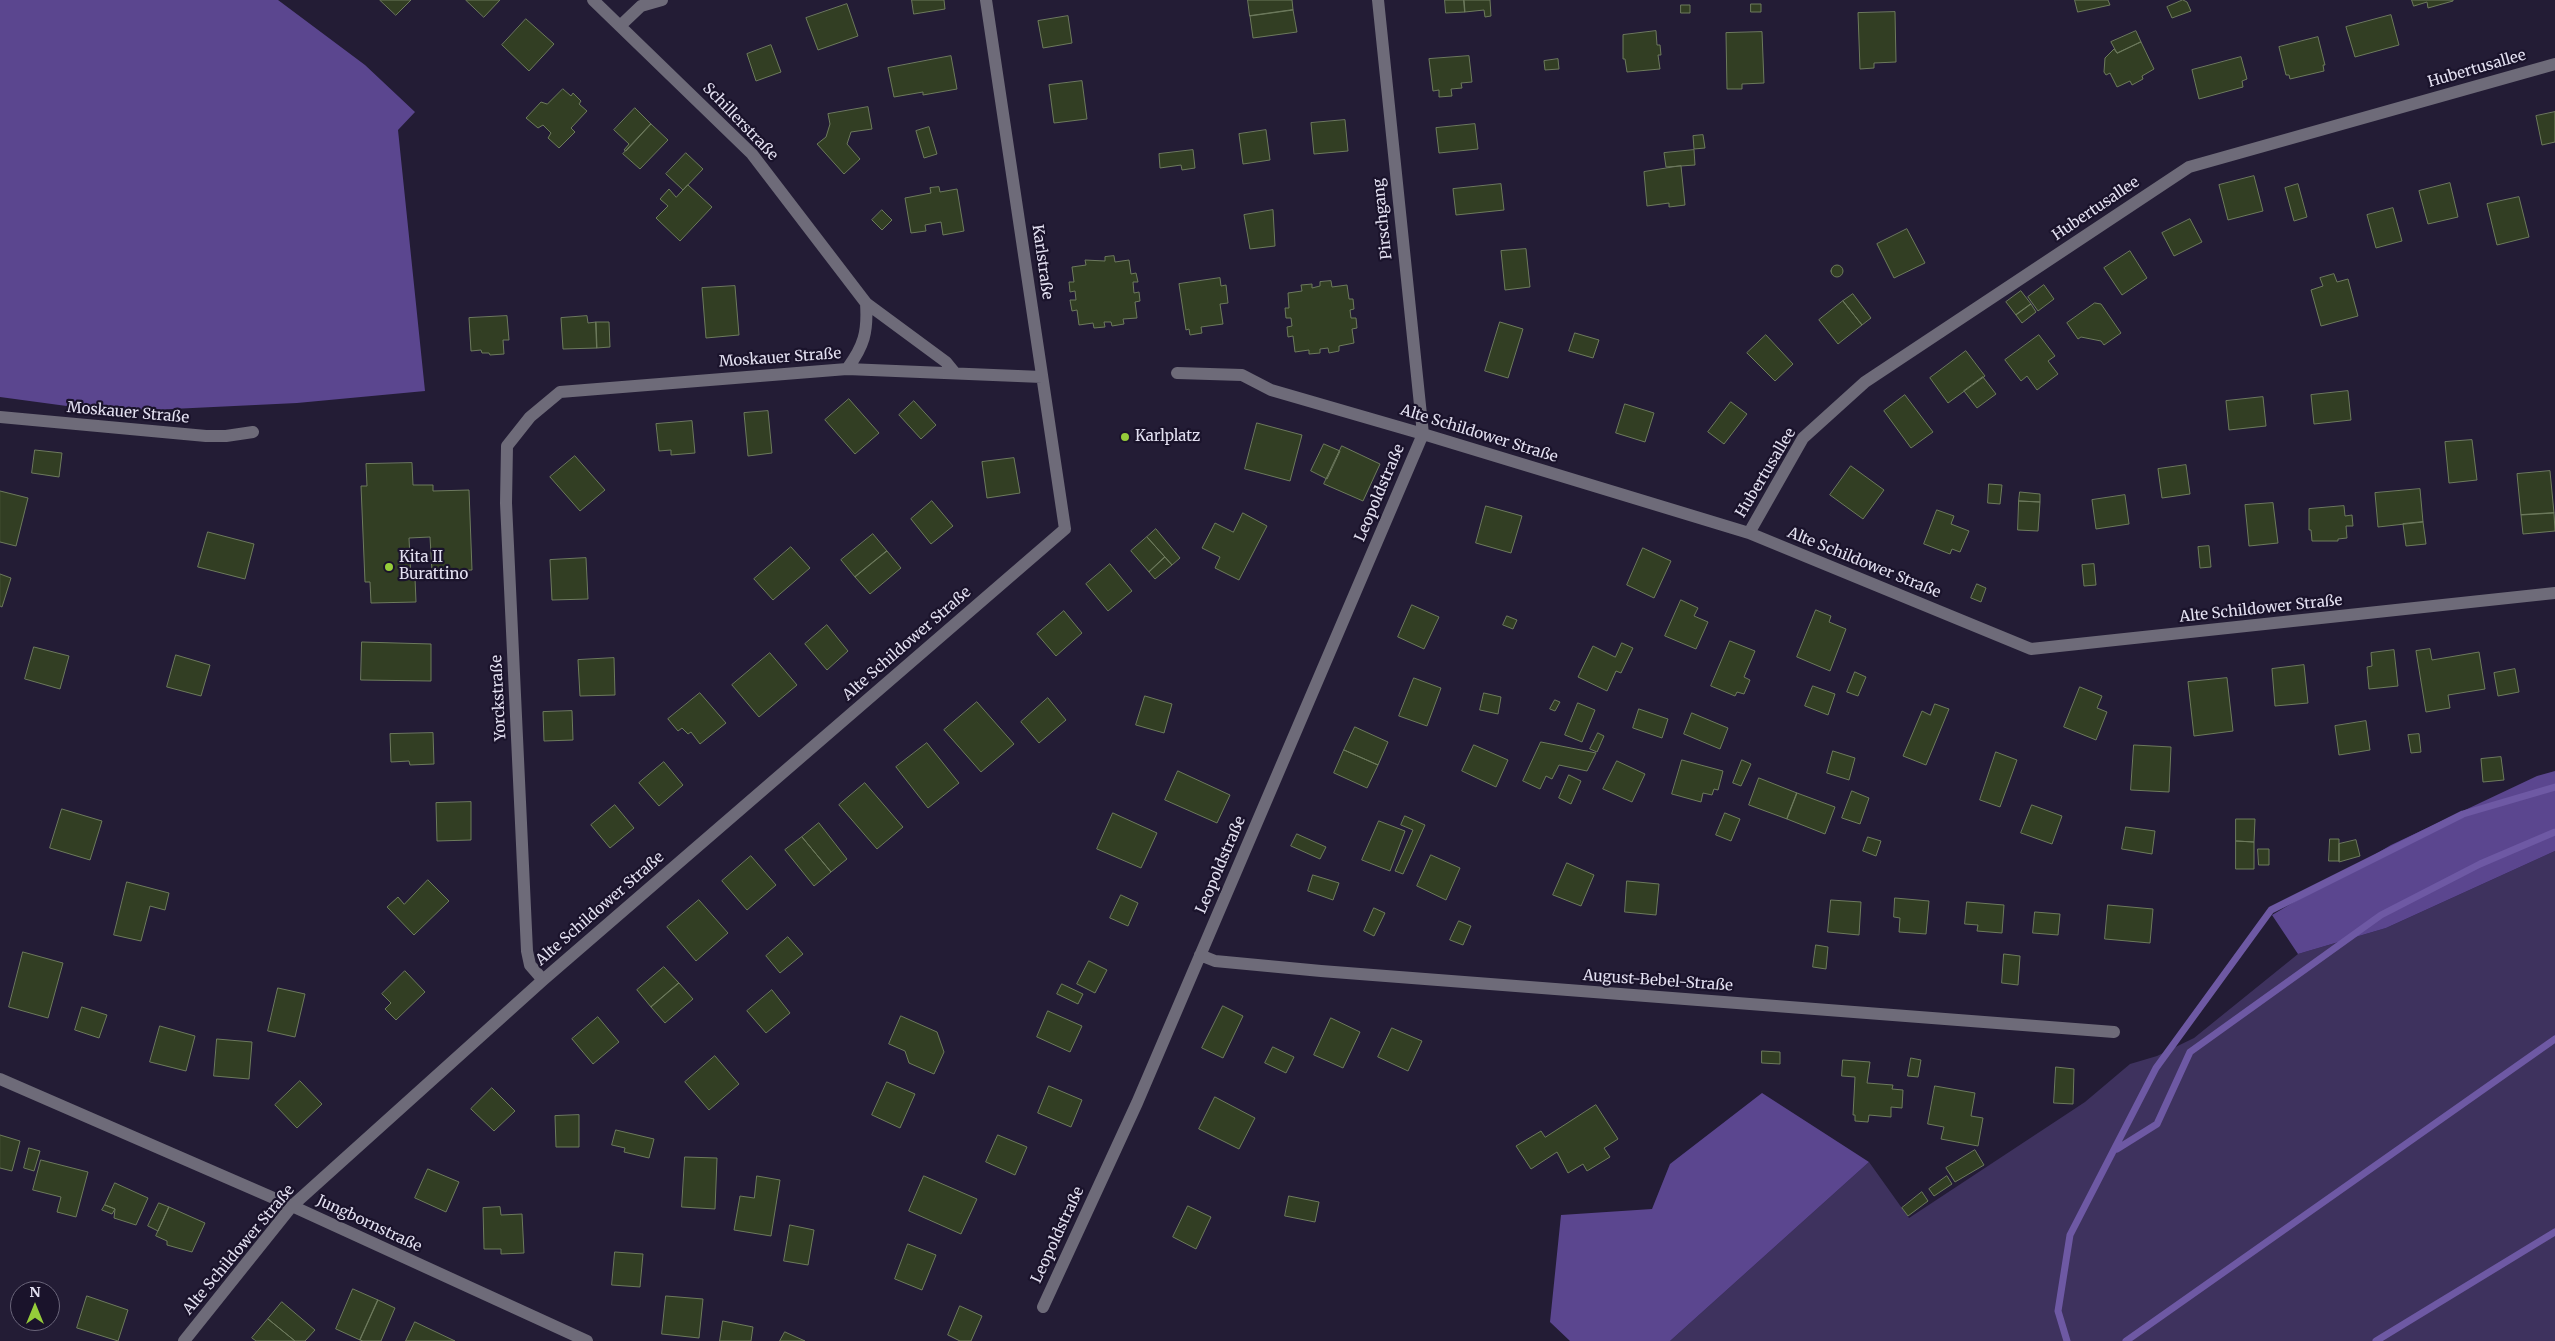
<!DOCTYPE html>
<html>
<head>
<meta charset="utf-8">
<style>
  body { margin:0 }
  #map { position:relative; width:2555px; height:1341px; overflow:hidden; background:#231c35; font-family:Merriweather,serif }
  canvas { display:block }
  .north { position:absolute; left:10px; top:1281px; width:50px; height:50px; box-sizing:border-box; background:#1a132b; border:1px solid #6a657a; border-radius:50%; rotate:0deg; font-size:14px; font-weight:700; line-height:20px; text-align:center; color:#e3e0f1 }
  .north::after { content:''; display:block; margin:auto; width:18px; height:22px; background:#96cc3a; clip-path:polygon(50% 0,100% 100%,50% 72%,0 100%) }
</style>
</head>
<body>
<div id="map">
<canvas width="2555" height="1341"></canvas>
<div class="north">N</div>
</div>
<script>
const ctx = document.querySelector('canvas').getContext('2d');
ctx.lineJoin = 'round';
function paint(path, color) {
  ctx.fillStyle = color;
  ctx.fill(path, 'evenodd');
}
function trace(path, color, width, dash) {
  ctx.strokeStyle = color;
  ctx.lineWidth = width;
  ctx.lineCap = dash ? 'butt' : 'round';
  ctx.setLineDash(dash || []);
  ctx.stroke(path);
}
function write(font, color, halo, rows, align = 'center') {
  ctx.font = font + ' Merriweather,serif';
  ctx.lineWidth = 4.5;
  ctx.setLineDash([]);
  ctx.textBaseline = 'middle';
  ctx.strokeStyle = halo;
  ctx.fillStyle = color;
  for (const [text, x, y, turn = 0] of rows) {
    ctx.save();
    ctx.translate(x, y);
    ctx.rotate((+turn || 0) * Math.PI / 180);
    ctx.textAlign = isNaN(turn) ? turn : align;
    if (halo) ctx.strokeText(text, 0, 0);
    ctx.fillText(text, 0, 0);
    ctx.restore();
  }
}
const green = new Path2D(`
  M2555,851V1341H1670L1869,1162L1909,1218L2085,1102L2130,1064L2157,1056L2194,1038L2298,954L2386,928Z`);
const forest = new Path2D(`
  M0,0H278L365,65L415,112L398,130L425,391L297,403L151,410L74,407L0,397Z
  M2555,771V851L2386,928L2298,954L2272,915L2391,845L2537,776Z
  M1762,1093L1869,1162L1670,1341H1570L1550,1322L1561,1215L1652,1209L1670,1164Z`);
const stream = new Path2D(`
  M2117,1149L2157,1124L2190,1052L2381,915L2480,864L2555,832
  M2067,1341L2058,1311L2070,1235L2156,1068L2271,910L2463,814L2555,787
  M2126,1341L2555,1039
  M2376,1341L2555,1232`);
const building = new Path2D(`
  M380,0H411L396,15Z
  M466,0H500L484,17Z
  M912,0H944L945,9L914,14Z
  M1248,0H1292L1293,10L1250,16Z
  M1445,0H1464L1465,12L1446,13Z
  M1464,0H1490L1491,16L1485,17L1484,10L1465,12Z
  M2075,0H2108L2110,5L2078,12Z
  M2183,0L2187,2L2191,11L2172,18L2167,7Z
  M2412,0H2453V1L2428,8L2427,2L2414,6Z
  M847,4L858,36L818,50L806,18Z
  M1751,4H1761V12H1751Z
  M1681,5H1690V13H1681Z
  M1293,10L1297,32L1253,38L1250,16Z
  M1895,12L1896,62L1874,63V68L1860,69L1858,13Z
  M2391,15L2399,45L2355,57L2346,27Z
  M1068,16L1072,43L1043,48L1038,21Z
  M526,19L554,44L529,71L502,45Z
  M1656,31L1657,45H1660L1661,55H1658L1660,69L1627,72L1625,59H1623V35Z
  M2136,31L2141,42L2117,53L2111,42Z
  M1762,32L1764,83L1742,84V89H1727L1726,33Z
  M2318,37L2325,65H2323L2324,71L2290,79L2289,75H2286L2279,47Z
  M2141,42L2154,69L2142,76L2143,79L2132,85L2130,81L2117,87L2110,73L2106,75L2104,72L2105,58L2114,49L2117,53Z
  M771,45L781,72L756,81L747,54Z
  M951,56L957,89L923,95V92L894,97L888,68Z
  M1469,56L1472,82L1461,83L1462,88L1451,89L1452,96L1439,97V90L1433,91L1429,59Z
  M2241,57L2247,79L2242,81L2243,87L2199,99L2192,70Z
  M1558,59L1559,69L1545,70L1544,61Z
  M1082,81L1087,119L1054,123L1049,85Z
  M563,89L571,96L573,93L581,101L579,104L587,111L571,128L575,132L559,148L548,138L551,133L543,125L538,128L526,118L541,102L547,104Z
  M868,107L872,129L851,132L847,144L860,159L844,174L817,144L826,137L830,124L828,114Z
  M635,108L651,124L626,151L624,150L629,144L614,130Z
  M2555,112V142L2542,145L2536,116Z
  M1345,120L1348,151L1314,154L1311,123Z
  M651,124L668,140L640,169L623,154Z
  M1475,124L1478,149L1439,153L1436,128Z
  M929,127L937,154L924,158L916,131Z
  M1266,130L1270,160L1243,164L1239,134Z
  M1703,135L1705,148L1694,149L1693,136Z
  M1193,150L1195,168L1182,170L1181,165L1160,168L1159,154Z
  M1694,150L1695,165L1666,167L1664,153Z
  M686,153L703,169L683,190L666,174Z
  M1681,166L1685,205L1669,207V203L1647,206L1644,172Z
  M2254,176L2263,211L2228,220L2219,185Z
  M2450,183L2458,217L2428,224L2419,191Z
  M1501,184L1504,210L1456,215L1453,189Z
  M2298,184L2307,217L2294,221L2285,188Z
  M688,185L712,207L680,241L656,218L668,206L660,199L669,189L676,197Z
  M939,187L940,192L957,189L964,231L943,235L941,222L925,225L926,231L911,233L905,198L931,193L930,188Z
  M2519,197L2529,237L2497,245L2487,204Z
  M2393,208L2402,241L2376,248L2367,215Z
  M882,210L892,220L882,230L872,220Z
  M1273,210L1275,246L1250,249L1244,215Z
  M2190,219L2202,242L2174,256L2162,233Z
  M1907,229L1925,263L1894,278L1877,244Z
  M1526,249L1530,287L1505,290L1501,251Z
  M2130,251L2147,278L2122,295L2104,268Z
  M1114,256L1115,262L1129,260L1131,274L1136,273L1138,282H1133L1134,293L1139,292L1140,301L1135,302L1137,318L1123,319L1124,324L1112,326L1111,322H1104L1105,327L1094,328L1093,323L1079,325L1077,310L1072,311L1070,300H1076L1075,291L1070,292L1069,282H1074L1072,267L1086,265L1085,260L1105,261V257Z
  M1831 271a6 6 0 1 1 12 0a6 6 0 1 1-12 0Z
  M2334,274L2337,282L2348,279L2358,316L2321,326L2311,290L2323,286L2320,278Z
  M1220,278L1221,286L1226,285L1228,303L1220,304L1223,324L1201,327L1202,333L1190,335L1189,329L1186,330L1179,284Z
  M1331,281L1332,287L1347,285L1349,299H1353L1354,309L1350,310L1351,318H1356L1357,328L1352,329L1354,343L1339,346V351L1329,353L1328,348L1320,349V353L1309,354V350L1295,352L1293,336L1288,337L1287,327L1292,326L1291,318H1286L1285,308H1289L1288,293L1302,291L1301,285L1312,284V288L1320,286V282Z
  M2044,285L2054,299L2038,311L2028,297Z
  M735,286L739,335L706,338L702,288Z
  M2021,291L2031,304L2016,315L2006,302Z
  M1853,294L1871,318L1862,325L1843,301Z
  M1843,301L1862,325L1838,344L1819,320Z
  M2095,303L2101,304L2121,333L2104,345L2101,341L2081,337L2078,339L2067,323Z
  M2031,304L2036,312L2022,323L2016,315Z
  M507,316L509,340H503L504,354L490,355L489,353H482L481,350L471,351L469,318Z
  M587,316L588,323L596,322L597,348L563,349L561,318Z
  M596,322H609L610,347L597,348Z
  M1500,322L1523,329L1508,378L1485,371Z
  M1575,333L1599,340L1593,358L1569,351Z
  M1766,335L1793,364L1775,381L1747,353Z
  M2039,335L2055,356L2048,361L2058,374L2037,390L2027,376L2021,381L2005,360Z
  M1966,351L1985,376L1948,403L1930,378Z
  M1983,377L1996,394L1977,408L1964,391Z
  M2348,391L2351,420L2314,424L2311,395Z
  M1905,395L1933,432L1911,448L1884,411Z
  M2263,397L2266,426L2229,430L2226,401Z
  M849,399L879,433L855,454L825,420Z
  M914,401L936,425L921,439L899,415Z
  M1731,402L1747,414L1724,444L1708,432Z
  M1625,404L1654,413L1645,442L1616,433Z
  M768,411L772,453L748,456L744,413Z
  M692,421L695,453L671,455V450L659,451L656,424Z
  M1257,423L1302,435L1290,481L1245,469Z
  M2472,440L2477,480L2449,483L2445,442Z
  M1324,444L1340,451L1327,479L1311,471Z
  M1342,446L1380,464L1363,501L1324,484Z
  M35,450L62,453L59,477L32,473Z
  M575,456L605,490L580,511L550,477Z
  M1014,458L1020,493L987,498L982,462Z
  M412,463L413,485H433V491L469,490L472,570L432,571L430,537L409,538L411,579L415,578L416,602L371,603L370,582H365L361,486H367L366,464Z
  M2186,465L2190,494L2162,498L2158,469Z
  M1851,466L1884,490L1863,519L1830,495Z
  M2550,471L2554,513L2521,515L2517,474Z
  M1989,484L2002,485L2000,504L1988,503Z
  M2420,489L2423,522L2378,527L2375,493Z
  M0,491L28,498L16,546L0,542Z
  M2020,492L2040,494V502L2019,501Z
  M2125,495L2129,524L2096,529L2092,500Z
  M932,501L953,526L931,544L911,519Z
  M2019,501L2040,502L2038,531L2018,530Z
  M2273,503L2278,543L2249,546L2245,505Z
  M1486,506L1522,516L1511,553L1476,543Z
  M2344,506L2345,516L2352,515L2353,526H2346L2347,538L2338,539V541H2312L2311,530H2309V509Z
  M1937,510L1954,516L1951,524L1969,531L1960,552L1952,549L1950,554L1924,544Z
  M1243,513L1267,526L1239,580L1215,568L1220,557L1202,548L1215,523L1233,532Z
  M2554,513L2555,531L2523,534L2521,515Z
  M2423,522L2426,544L2406,546L2403,524Z
  M1156,529L1180,558L1172,565L1147,537Z
  M208,532L254,544L245,579L198,567Z
  M873,534L887,551L855,577L841,560Z
  M1147,537L1165,557L1149,572L1131,551Z
  M2209,546L2211,567L2200,568L2198,547Z
  M791,547L810,568L773,600L754,579Z
  M1643,548L1671,561L1654,598L1627,585Z
  M887,551L901,568L870,594L855,577Z
  M1165,557L1172,565L1155,579L1149,572Z
  M586,558L588,599L552,600L550,560Z
  M1110,564L1132,591L1108,611L1086,584Z
  M2094,564L2096,585L2084,586L2082,565Z
  M0,574L11,578L2,607L0,606Z
  M1977,584L1986,588L1981,602L1971,598Z
  M1681,600L1698,608L1694,616L1708,622L1696,649L1665,636Z
  M1412,605L1439,617L1424,649L1398,637Z
  M1816,610L1831,616L1829,622L1846,629L1830,671L1797,657Z
  M1064,611L1082,633L1056,656L1037,634Z
  M1507,616L1517,620L1513,629L1503,625Z
  M827,625L848,651L827,670L805,644Z
  M1730,641L1755,651L1744,677L1750,680L1744,694L1737,692L1735,696L1711,686Z
  M362,642L431,644V681L361,680Z
  M1622,643L1633,648L1621,673L1616,671L1607,691L1578,677L1593,646L1615,657Z
  M34,647L69,656L60,689L25,679Z
  M2430,649L2432,660L2479,652L2485,689L2448,695L2450,708L2426,712L2416,651Z
  M2394,650L2398,686L2369,689L2367,667L2372,666L2371,653Z
  M770,653L797,685L759,717L732,685Z
  M176,655L210,665L201,696L167,687Z
  M614,658L615,695L580,696L578,660Z
  M2304,665L2308,703L2275,706L2272,669Z
  M2515,669L2519,692L2498,696L2494,673Z
  M1855,672L1866,677L1858,696L1847,692Z
  M1414,678L1441,688L1427,726L1399,716Z
  M2227,678L2233,731L2194,736L2188,682Z
  M1813,686L1835,694L1828,715L1805,706Z
  M2080,687L2102,696L2097,708L2107,712L2096,740L2064,727Z
  M700,693L726,723L700,744L691,732L688,734L682,728L678,731L668,719Z
  M1484,693L1501,697L1498,714L1480,710Z
  M1145,696L1172,704L1164,733L1136,725Z
  M1048,698L1066,720L1039,743L1021,722Z
  M1555,700L1560,702L1555,711L1550,709Z
  M977,702L1014,744L981,772L944,730Z
  M1578,703L1595,710L1582,742L1565,735Z
  M1935,704L1949,709L1926,765L1903,756L1922,711L1930,715Z
  M1639,709L1668,719L1662,738L1633,728Z
  M572,711L573,740L544,741L543,712Z
  M1692,713L1728,728L1720,749L1684,734Z
  M2366,721L2370,750L2339,755L2335,726Z
  M1355,727L1388,742L1378,765L1344,750Z
  M433,733L434,764L410,765L409,761L391,762L390,734Z
  M1598,733L1604,736L1597,752L1590,749Z
  M2419,734L2421,752L2411,753L2408,735Z
  M1541,742L1596,753L1587,771L1559,765L1552,779L1546,776L1540,789L1523,781Z
  M927,743L959,783L928,808L896,767Z
  M1474,745L1508,760L1496,787L1462,771Z
  M2134,745L2171,747L2169,792L2131,790Z
  M1344,750L1378,765L1367,788L1334,773Z
  M1833,751L1855,758L1849,780L1827,773Z
  M1996,752L2017,760L2000,807L1980,800Z
  M2501,757L2504,780L2483,782L2481,759Z
  M1682,760L1723,771L1718,790L1714,789L1712,795L1703,793L1701,802L1672,794Z
  M1742,760L1751,764L1741,786L1733,783Z
  M1617,761L1645,774L1632,802L1603,789Z
  M664,762L683,785L659,806L639,783Z
  M1178,771L1230,795L1217,823L1165,800Z
  M1569,775L1581,781L1571,804L1559,798Z
  M1759,778L1797,793L1787,819L1749,805Z
  M865,783L903,827L877,849L839,805Z
  M1852,791L1869,798L1860,824L1842,818Z
  M1797,793L1835,807L1825,834L1787,819Z
  M471,802V840L437,841L436,803Z
  M615,805L634,828L610,848L591,825Z
  M2032,805L2062,816L2052,844L2021,833Z
  M62,809L102,821L90,860L50,848Z
  M1113,813L1157,833L1141,868L1097,849Z
  M1725,813L1740,819L1731,841L1716,835Z
  M1405,816L1425,825L1403,874L1395,871L1413,830L1401,825Z
  M2236,819H2255L2254,842L2236,841Z
  M1379,821L1405,831L1390,871L1362,860Z
  M819,823L847,859L831,872L802,837Z
  M2126,827L2155,831L2152,854L2122,849Z
  M1297,834L1326,847L1320,859L1291,846Z
  M802,837L831,872L814,886L785,850Z
  M1868,837L1881,841L1876,856L1863,851Z
  M2330,839H2339V861H2329Z
  M2356,840L2360,856L2339,862V844Z
  M2236,841L2254,842V869H2236Z
  M2258,849H2269V865H2259Z
  M1431,855L1460,868L1446,900L1417,886Z
  M751,856L776,885L747,910L722,881Z
  M1567,863L1594,875L1581,906L1553,895Z
  M1313,875L1339,883L1333,900L1308,891Z
  M428,880L449,901L414,935L387,907L398,897L404,904Z
  M1627,881L1659,884L1656,915L1625,912Z
  M127,882L169,893L165,910L150,906L141,941L114,935Z
  M1121,895L1138,903L1128,926L1110,918Z
  M1895,898L1929,901L1926,934L1899,932L1900,918L1894,917Z
  M699,900L728,933L696,961L667,927Z
  M1831,900L1861,902L1859,935L1828,932Z
  M1967,902L2004,905L2002,933L1977,931L1978,925L1965,924Z
  M2108,905L2153,909L2150,943L2105,939Z
  M1374,908L1385,913L1374,936L1364,931Z
  M2035,912L2060,914L2058,935L2033,933Z
  M1459,921L1471,926L1463,945L1450,940Z
  M788,937L803,954L780,973L766,956Z
  M1816,945L1828,947L1826,969L1813,967Z
  M23,952L63,963L48,1018L9,1007Z
  M2004,954L2020,956L2018,985L2002,983Z
  M1089,961L1107,970L1095,993L1077,984Z
  M664,967L679,983L651,1007L637,990Z
  M405,971L425,992L396,1020L385,1009L391,1003L382,994Z
  M679,983L693,999L665,1023L651,1007Z
  M1062,984L1083,994L1078,1004L1057,994Z
  M278,988L305,994L295,1037L268,1031Z
  M772,990L790,1013L766,1033L747,1011Z
  M1223,1006L1243,1016L1223,1058L1202,1048Z
  M82,1007L107,1015L99,1038L75,1030Z
  M1048,1011L1082,1026L1070,1052L1037,1037Z
  M901,1016L937,1032L944,1052L934,1074L909,1063L905,1051L889,1044Z
  M598,1017L619,1042L593,1064L572,1039Z
  M1331,1018L1360,1032L1343,1068L1314,1055Z
  M160,1026L195,1036L186,1071L150,1062Z
  M1392,1028L1422,1041L1408,1071L1378,1057Z
  M217,1039L252,1042L249,1079L214,1076Z
  M1273,1047L1294,1057L1286,1073L1265,1063Z
  M1762,1051L1780,1052V1064L1762,1063Z
  M715,1056L739,1084L709,1110L685,1082Z
  M1911,1058L1921,1060L1918,1077L1908,1076Z
  M1843,1060L1870,1062L1867,1083L1893,1085L1892,1089L1903,1090L1902,1108L1891,1107V1117L1869,1115L1868,1122L1855,1121V1115H1853L1855,1077L1842,1076Z
  M2056,1067L2074,1069L2073,1104L2054,1103Z
  M300,1081L322,1104L297,1128L275,1105Z
  M887,1082L915,1094L900,1128L872,1115Z
  M1049,1086L1082,1100L1071,1127L1038,1113Z
  M1935,1086L1975,1093L1971,1116L1983,1118L1978,1146L1941,1139L1944,1127L1928,1124Z
  M492,1088L515,1111L494,1131L471,1109Z
  M1215,1097L1255,1118L1239,1149L1199,1129Z
  M1596,1105L1618,1139L1604,1148L1610,1157L1587,1171L1583,1164L1568,1173L1557,1152L1531,1169L1516,1146L1541,1131L1545,1137Z
  M579,1115V1147H556L555,1116Z
  M616,1130L654,1139L649,1158L624,1152L625,1148L612,1145Z
  M0,1135L20,1141L12,1171L0,1168Z
  M998,1135L1027,1147L1015,1175L986,1162Z
  M29,1148L40,1151L34,1171L24,1168Z
  M1975,1150L1984,1165L1955,1182L1946,1168Z
  M685,1157L717,1158L715,1209L682,1207Z
  M41,1160L88,1172L76,1217L57,1212L61,1197L33,1190Z
  M428,1169L459,1182L446,1212L415,1198Z
  M757,1176L780,1180L771,1236L734,1230L740,1196L754,1198Z
  M924,1176L977,1199L961,1234L909,1211Z
  M1947,1176L1952,1184L1934,1196L1929,1189Z
  M115,1183L148,1198L136,1225L114,1218L115,1209L105,1205Z
  M1922,1192L1928,1201L1908,1216L1902,1208Z
  M1289,1196L1319,1202L1315,1222L1285,1216Z
  M159,1203L169,1207L158,1231L148,1226Z
  M105,1205L115,1209L112,1214L102,1210Z
  M1188,1206L1211,1217L1196,1249L1173,1237Z
  M169,1207L205,1223L192,1252L167,1245V1241L156,1236Z
  M500,1207L501,1215L522,1214L524,1253L501,1254V1249H484L483,1208Z
  M790,1225L814,1230L808,1265L784,1261Z
  M908,1244L936,1255L922,1290L895,1279Z
  M615,1252L643,1254L640,1287L612,1285Z
  M353,1289L378,1300L360,1340L336,1329Z
  M87,1296L128,1310L118,1341L77,1328Z
  M666,1296L703,1299L699,1338L662,1334Z
  M378,1300L395,1308L381,1341H363L360,1340Z
  M282,1302L315,1330L305,1341H295L268,1319Z
  M960,1306L982,1316L971,1341H960L948,1335Z
  M268,1319L295,1341H256L252,1338Z
  M723,1321L753,1327L751,1341H720Z
  M415,1322L455,1341H406Z
  M785,1332L805,1341H780Z`);
const minor = new Path2D(`
  M593,0L752,154L866,303L946,362L955,373
  M621,25L641,6L662,0
  M847,369C864,346 868,332 866,303
  M1177,373L1242,375L1271,390L1423,434L1749,533L2031,649L2555,593
  M0,417L206,436H226L253,432
  M1749,533L1803,438L1865,382L2189,167L2555,64
  M1200,955L1215,961L1321,971L2114,1032
  M543,980L530,965L527,951L506,503L507,446L530,417L560,392L847,369L1042,377
  M0,1079L292,1206L587,1341
  M1043,1307L1137,1103L1423,434L1378,0
  M184,1341L292,1206L543,980L1065,529L986,0`);
const markers = [
  [1125,437,5,"#96cc3a"],
  [389,567,5,"#96cc3a"]
];
const streetNames = [
  ["Hubertusallee",2477,69,-16],
  ["Schillerstraße",740,122,46],
  ["Hubertusallee",2096,209,-34],
  ["Pirschgang",1383,219,-96],
  ["Karlstraße",1042,262,82],
  ["Moskauer Straße",780,358,-4],
  ["Moskauer Straße",128,413,5],
  ["Alte Schildower Straße",1479,434,17],
  ["Hubertusallee",1766,473,-59],
  ["Leopoldstraße",1380,493,-67],
  ["Alte Schildower Straße",1864,563,22],
  ["Alte Schildower Straße",2261,609,-6],
  ["Alte Schildower Straße",907,644,-41],
  ["Yorckstraße",499,698,-93],
  ["Leopoldstraße",1221,865,-67],
  ["Alte Schildower Straße",600,909,-41],
  ["August-Bebel-Straße",1658,981,4],
  ["Jungbornstraße",369,1224,25],
  ["Leopoldstraße",1058,1235,-65],
  ["Alte Schildower Straße",239,1250,-50]
];
const poiNames = [
  ["Karlplatz",1135,437],
  ["Kita II",399,558],
  ["Burattino",399,575]
];
paint(green, '#3e325e');
paint(forest, '#5b468f');
trace(stream, '#6e59a4', 7);
paint(building, '#323e23');
trace(building, '#6d7a5d', 1);
trace(minor, '#6e6b79', 12);
for (const [x, y, r, color] of markers) {
  const dot = new Path2D();
  dot.arc(x, y, r, 0, 2 * Math.PI);
  ctx.fillStyle = color;
  ctx.fill(dot);
  trace(dot, '#1a132b', 2);
}
write('15px', '#e3e0f1', '#1a132b', streetNames);
write('15px', '#e3e0f1', '#1a132b', poiNames, 'left');
</script>
</body>
</html>
